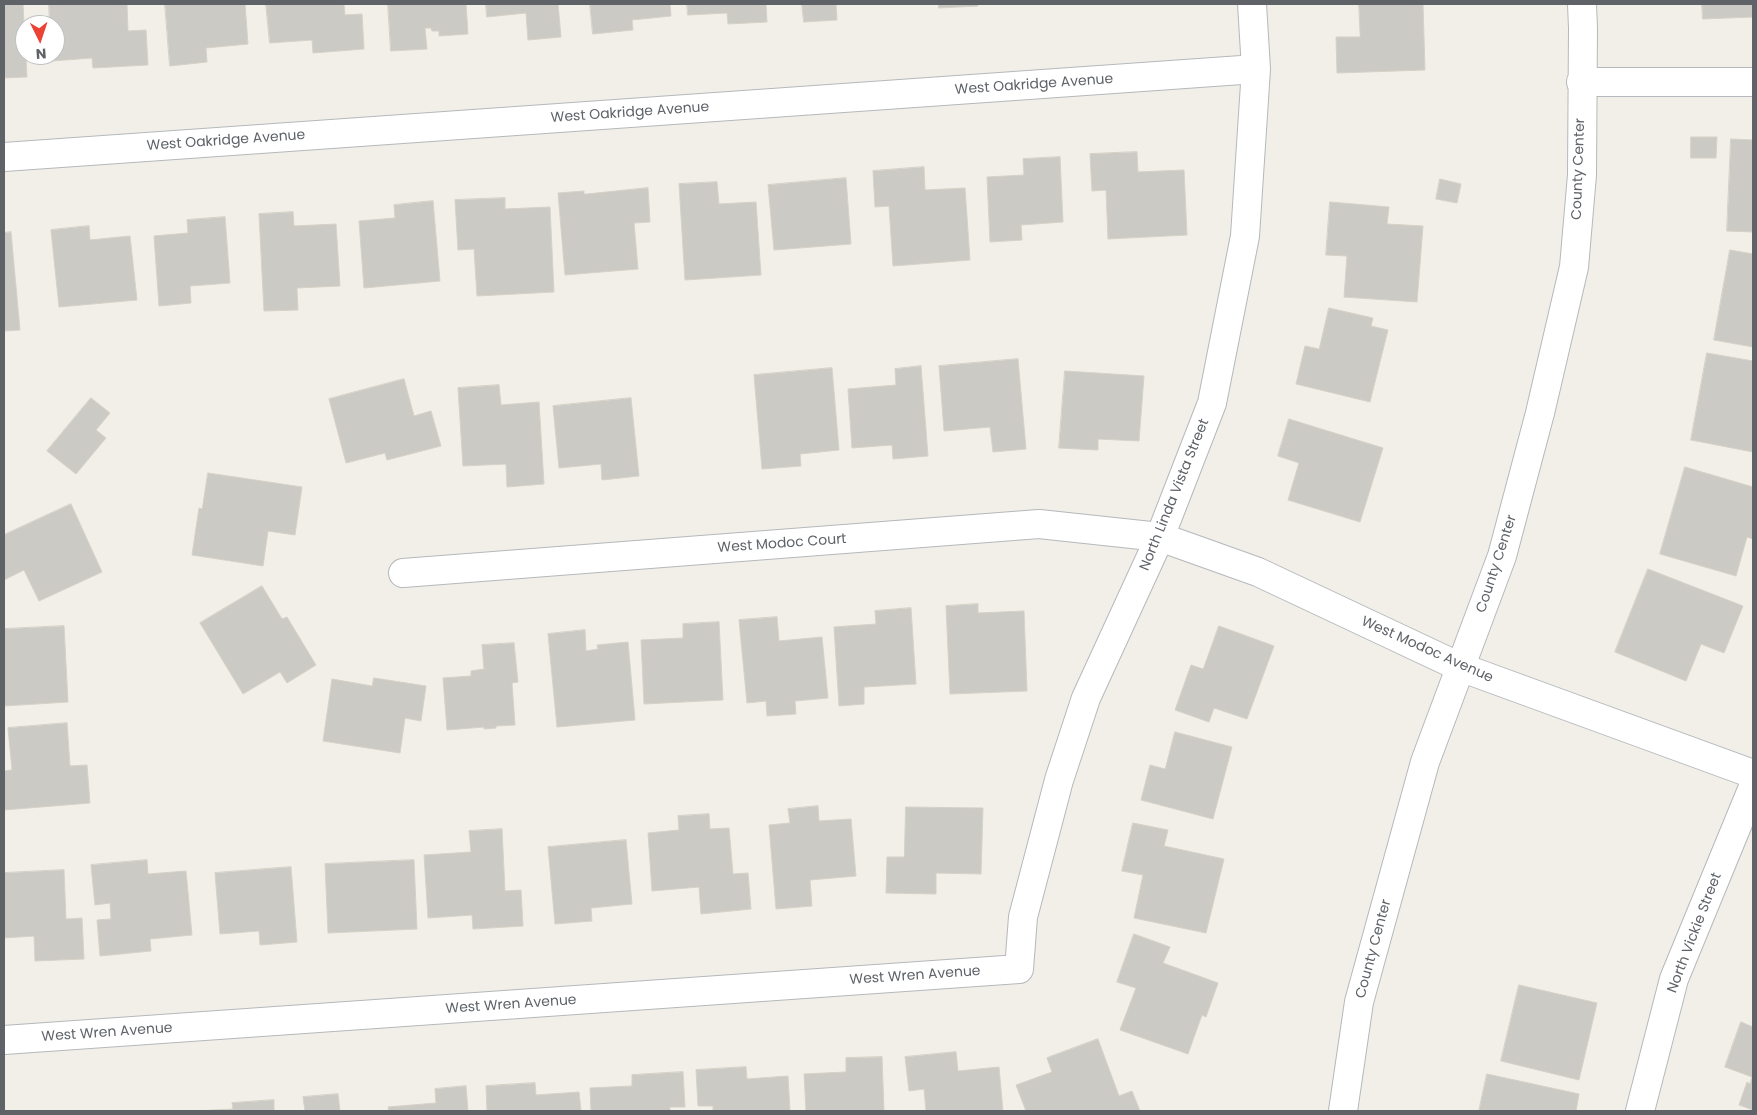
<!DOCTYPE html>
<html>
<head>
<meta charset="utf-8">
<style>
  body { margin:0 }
  #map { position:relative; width:1757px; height:1115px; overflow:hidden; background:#f1efe8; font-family:Poppins,sans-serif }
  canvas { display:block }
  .frame { position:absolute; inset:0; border:5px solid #5f6368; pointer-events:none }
  .north { position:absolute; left:15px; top:15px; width:50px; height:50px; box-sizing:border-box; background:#fff; border:1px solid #bfc1c3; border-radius:50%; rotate:176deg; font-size:14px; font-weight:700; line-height:20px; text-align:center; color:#5f6368 }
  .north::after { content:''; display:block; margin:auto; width:18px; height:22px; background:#ea4335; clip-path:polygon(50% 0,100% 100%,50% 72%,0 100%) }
</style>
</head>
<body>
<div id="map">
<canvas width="1757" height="1115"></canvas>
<div class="frame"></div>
<div class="north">N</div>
</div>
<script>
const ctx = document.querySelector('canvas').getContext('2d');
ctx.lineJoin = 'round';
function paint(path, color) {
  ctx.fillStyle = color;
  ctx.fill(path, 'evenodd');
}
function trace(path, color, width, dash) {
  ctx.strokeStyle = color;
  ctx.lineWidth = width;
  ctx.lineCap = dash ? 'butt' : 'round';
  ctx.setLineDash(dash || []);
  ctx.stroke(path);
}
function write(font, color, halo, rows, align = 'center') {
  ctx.font = font + ' Poppins,sans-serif';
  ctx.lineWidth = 4;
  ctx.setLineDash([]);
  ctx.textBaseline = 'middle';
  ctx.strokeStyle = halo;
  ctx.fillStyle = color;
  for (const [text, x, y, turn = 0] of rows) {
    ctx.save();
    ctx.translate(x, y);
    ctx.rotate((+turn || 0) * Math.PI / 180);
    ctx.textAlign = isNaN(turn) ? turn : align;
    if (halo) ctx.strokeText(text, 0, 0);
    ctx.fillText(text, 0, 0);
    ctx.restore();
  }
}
const building = new Path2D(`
  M4,4H23L27,77L4,78Z
  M49,4H127L128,31L146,30L148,65L93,68L92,58L52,61V55H55V25H50Z
  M165,4H245L248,44L206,48L207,62L170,66Z
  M266,4H344L345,15L362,14L364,49L313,53L312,40L270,43Z
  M388,4H466L468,34L439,36V31H432L431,28H425L427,49L391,51Z
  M486,4H558L561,37L528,40L526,13L487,17Z
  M590,4H670L671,16L632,20L633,30L593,34Z
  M687,4H766L767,22L728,24L727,13L688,15Z
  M802,4H836L837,20L804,22Z
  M939,4H978V6L939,8Z
  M1359,4H1423L1425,70L1337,73L1336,37H1360Z
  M1702,4H1753V17L1703,19Z
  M1691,137H1717L1716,158H1691Z
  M1731,139L1753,140V232L1727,231Z
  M1137,152L1138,172L1184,170L1187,235L1108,239L1106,190L1092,191L1090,154Z
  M1060,157L1063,222L1021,225L1022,240L990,242L987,177L1024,175L1023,159Z
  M924,167L925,190L965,188L970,260L893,266L889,206L875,207L873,171Z
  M846,178L851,244L774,250L768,185Z
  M1440,179L1461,184L1457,203L1436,199Z
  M717,182L719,204L756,202L761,275L685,280L679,184Z
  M648,188L650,222L634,223L638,269L565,275L558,193L584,191V194Z
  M505,198V209L550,207L554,292L477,296L474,249L458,250L455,200Z
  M433,201L440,281L364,288L359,221L395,218L394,205Z
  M1330,202L1389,207L1387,224L1423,226L1417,302L1344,297L1347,256L1326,255Z
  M293,212L294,226L336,224L340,286L297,288L298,310L264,311L259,214Z
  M225,217L230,283L190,286L191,303L159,306L154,236L188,233L187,220Z
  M89,226L90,240L130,236L137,300L59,307L51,230Z
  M11,232L20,330L4,331V233Z
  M1730,250L1753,254V347L1714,340Z
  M1329,308L1373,318L1371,326L1388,330L1370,402L1296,384L1305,346L1319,349Z
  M1707,353L1753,361V452L1691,440Z
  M1018,359L1026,449L993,452L990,427L944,431L939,366Z
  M921,366L928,456L893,459L892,445L852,448L848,389L896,385L895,369Z
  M832,368L839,450L800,454L801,466L762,469L754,375Z
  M1065,371L1144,376L1139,441L1098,439V450L1059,448Z
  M404,379L414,416L431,411L441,446L387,460L385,453L346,463L329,399Z
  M499,385L501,405L539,402L544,484L507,487L506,464L463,466L458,388Z
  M91,398L110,413L96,430L106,438L76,474L47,451Z
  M631,398L639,476L602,480L601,464L559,468L553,406Z
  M1289,419L1383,448L1360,522L1288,500L1299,463L1278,456Z
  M1685,467L1753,487V539L1747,537L1736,576L1660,554Z
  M208,473L302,487L295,535L268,531L263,566L192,555L199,508L202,509Z
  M71,504L102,572L39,601L24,570L4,580V535Z
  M1648,569L1743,606L1724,653L1701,644L1686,681L1615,652Z
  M262,586L282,619L287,617L316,665L287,683L280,672L243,694L200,623Z
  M978,604V613L1024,611L1027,691L950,694L946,606Z
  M911,608L916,684L864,687V704L839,706L834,627L876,624L875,611Z
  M777,617L779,641L822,637L828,698L795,701L796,714L767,716L766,701L747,703L739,620Z
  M719,622L723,700L644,704L641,640L683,638V624Z
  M64,626L68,702L4,706V629Z
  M1219,626L1274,646L1247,719L1214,708L1209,722L1175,710L1191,665L1203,669Z
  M585,630L586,651L598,649L597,645L628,642L635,720L557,727L548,634Z
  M514,643L518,682L512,683L515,725L496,726V728L484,729V727L447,730L443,678L471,676V671L484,669L482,645Z
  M374,678L426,686L421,721L405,718L400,753L323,741L332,679L372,686Z
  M67,723L70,766L87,765L90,803L4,810V771L12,770L8,728Z
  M1175,732L1232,747L1213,819L1141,800L1150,765L1165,769Z
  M818,806L819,821L851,819L856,876L810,880L812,906L776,909L769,825L790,823L788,809Z
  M906,807L983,808L981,874L936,873V894L886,893L887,857H904Z
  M709,814L710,829L729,828L733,874L748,873L751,909L701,914L699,887L652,891L648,833L679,830L678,816Z
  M1133,823L1168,830L1164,846L1224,859L1206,933L1134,918L1143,875L1122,871Z
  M502,829L505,891L521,890L523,926L473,929L472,915L428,918L424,855L471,852L469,831Z
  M626,840L632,904L591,908L592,921L555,924L548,847Z
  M147,860L148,874L186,871L192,935L150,939L151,951L100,956L97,920L111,919L110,903L95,905L91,865Z
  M414,860L417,929L328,933L325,864Z
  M291,867L297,942L260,945L259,931L220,934L215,873Z
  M64,870L66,919L82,918L84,959L35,961L34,936L4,938V873Z
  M1134,934L1170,947L1163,963L1218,983L1206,1017L1202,1015L1188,1054L1120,1030L1136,988L1117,982Z
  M1519,985L1597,1003L1579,1080L1501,1061Z
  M1741,1022L1753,1027V1110L1739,1105L1747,1082L1750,1084L1752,1077L1725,1067Z
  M1098,1039L1119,1096L1132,1091L1140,1111H1026L1016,1085L1052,1072L1047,1058Z
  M956,1052L958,1071L999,1067L1003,1111H926L924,1089L909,1091L905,1057Z
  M882,1057L884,1111H806L804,1074L846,1072V1058Z
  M746,1067L747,1079L788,1076L790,1111H713V1106H698L696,1070Z
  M683,1072L685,1107H670V1111H591L590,1088L632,1086V1075Z
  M1487,1074L1579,1094L1576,1111H1479Z
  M535,1083L536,1095L579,1092L581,1111H487L486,1086Z
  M466,1086L468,1111H389L388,1107L436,1103L435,1089Z
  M338,1094L340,1111H305L303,1097Z
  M274,1100V1111H195L233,1109L232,1103Z`);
const minor = new Path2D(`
  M1581,82H1753
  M4,157L1256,69
  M403,573L1039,524L1160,537L1258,572L1460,667L1753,774
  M4,1040L1019,969L1023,917L1059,780L1086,698L1160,537L1212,403L1245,236L1256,69L1252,4
  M1640,1111L1674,979L1753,787`);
const tertiary = new Path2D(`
  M1343,1111L1359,1002L1425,762L1502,556L1540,413L1574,267L1582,175L1583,28L1582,4`);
const streetNames = [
  ["West Oakridge Avenue",1034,85,-4],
  ["West Oakridge Avenue",630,113,-4],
  ["West Oakridge Avenue",226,141,-4],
  ["County Center",1579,169,-88],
  ["North Linda Vista Street",1175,495,-68],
  ["West Modoc Court",782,544,-4],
  ["County Center",1497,564,-72],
  ["West Modoc Avenue",1427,650,24],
  ["North Vickie Street",1695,933,-69],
  ["County Center",1374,949,-75],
  ["West Wren Avenue",915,976,-4],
  ["West Wren Avenue",511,1005,-4],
  ["West Wren Avenue",107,1033,-4]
];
paint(building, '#cccac5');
trace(building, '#d6d1c6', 1);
trace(minor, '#b5b8bc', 30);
trace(tertiary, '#b5b8bc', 30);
trace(minor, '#fff', 28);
trace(tertiary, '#fff', 28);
write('14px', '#5f6368', '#fff', streetNames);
</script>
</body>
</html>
